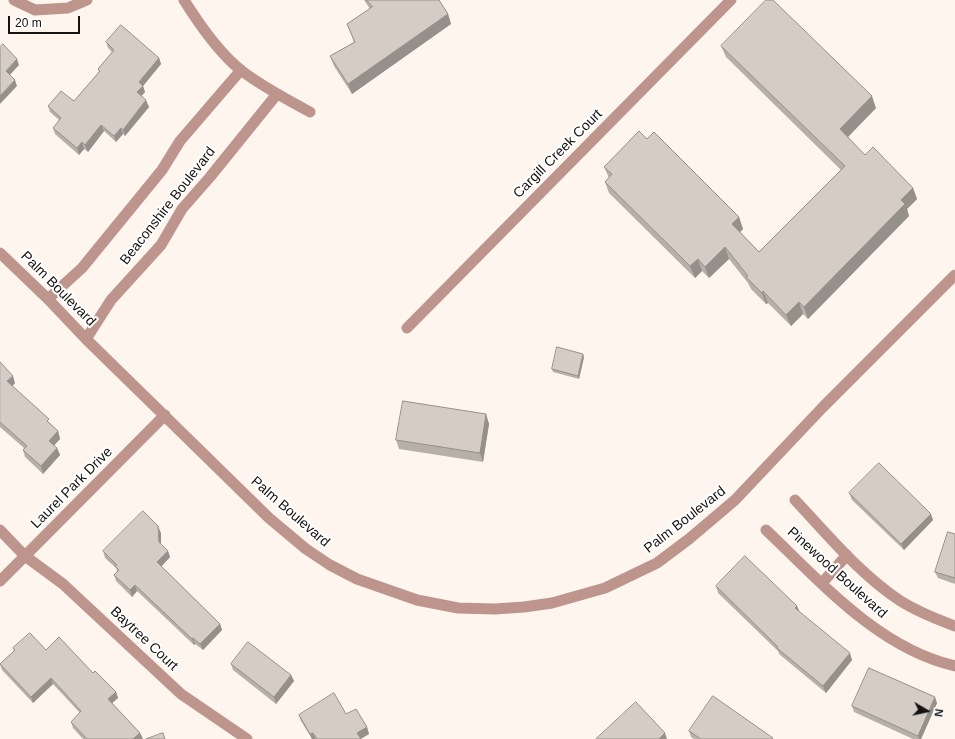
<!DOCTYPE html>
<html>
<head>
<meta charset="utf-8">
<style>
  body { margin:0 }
  #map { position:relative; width:955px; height:739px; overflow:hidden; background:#fef6ee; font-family:Arial,sans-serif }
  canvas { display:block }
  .north { position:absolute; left:907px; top:691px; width:40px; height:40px; -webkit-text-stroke:3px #fff; paint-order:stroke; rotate:99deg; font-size:11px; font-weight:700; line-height:16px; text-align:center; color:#151210 }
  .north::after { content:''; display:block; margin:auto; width:14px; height:18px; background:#151210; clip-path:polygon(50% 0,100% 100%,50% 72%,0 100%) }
  .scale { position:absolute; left:8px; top:16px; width:72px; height:18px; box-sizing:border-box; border:2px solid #151210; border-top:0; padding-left:5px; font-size:12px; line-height:14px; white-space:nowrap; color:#151210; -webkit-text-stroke:3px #fff; paint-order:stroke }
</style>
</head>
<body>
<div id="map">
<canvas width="955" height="739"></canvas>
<div class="north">N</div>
<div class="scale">20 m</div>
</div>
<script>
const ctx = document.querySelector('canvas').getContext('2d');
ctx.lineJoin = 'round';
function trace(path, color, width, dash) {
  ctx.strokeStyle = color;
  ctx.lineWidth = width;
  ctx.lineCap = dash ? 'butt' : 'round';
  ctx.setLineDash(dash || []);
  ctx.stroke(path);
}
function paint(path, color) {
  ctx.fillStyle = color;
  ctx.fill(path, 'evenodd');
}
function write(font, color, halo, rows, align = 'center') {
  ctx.font = font + ' Arial,sans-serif';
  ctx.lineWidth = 4;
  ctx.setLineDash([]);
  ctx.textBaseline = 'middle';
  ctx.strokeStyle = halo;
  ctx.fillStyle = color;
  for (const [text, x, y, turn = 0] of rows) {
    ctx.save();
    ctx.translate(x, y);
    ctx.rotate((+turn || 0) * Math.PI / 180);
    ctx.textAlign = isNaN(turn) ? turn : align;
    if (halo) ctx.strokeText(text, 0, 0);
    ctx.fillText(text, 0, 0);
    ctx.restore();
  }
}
const service = new Path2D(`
  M407,328L731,0`);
const minor = new Path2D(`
  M14,0L35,10L68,8L87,0
  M184,0C199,24 220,54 242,71C263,87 286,99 310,112
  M0,253L48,299L86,339L269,518L306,549L330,565L357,579L417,600L458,608L495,609L524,607L552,603L605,588L657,563L689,539L735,500L822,408L955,275
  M48,299L82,268L162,170L180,141L241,70
  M86,339L111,300L161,245L182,209L210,177L277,94
  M795,500C828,535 859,573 899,600C916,611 936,619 955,626
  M0,530L25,556L63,584L181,694L247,739
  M766,530C822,583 878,648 955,666
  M0,581L165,415
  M822,583L847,555`);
const wall = new Path2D(`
  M364,0H439L448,14L451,24L352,94L334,66L330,56L354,42L347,24L370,9Z
  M106,42L159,58L161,64L143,86L145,92L141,96L149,107L125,136L123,134L116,142L104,131L88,152L84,149L79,155L55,134L53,128L59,120L50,112L48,106L74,101L99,72L98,69L112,52L108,48Z
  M721,46L876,108L848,137L865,155L913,188L917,199L907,209L909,216L808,319L803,314L791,326L768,303L766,304L751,289L748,283L729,259L709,278L702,271L695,278L609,193L605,182L609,178L604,167L647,139L739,217L743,229L740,232L759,252L841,170L726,57Z
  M584,357L579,379L553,372L552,369Z
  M0,362L15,383L12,386L58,431L60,439L54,446L57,448L60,455L43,474L25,457L23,450L24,448L0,427Z
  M486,414L489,424L483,462L399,449L396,440Z
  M849,493L933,520L904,550L852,500Z
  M161,533V544L168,551L170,557L161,566L220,624L222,630L203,650L195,644L194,645L137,591L132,597L116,581L114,575L117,571L116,568L105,558L103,551Z
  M955,534V584L938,578L935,572Z
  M716,586L799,612L852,660L826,693L779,654L778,651L718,593Z
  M13,648L46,650L93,673L116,692L118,698L112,703L140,733L143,739H83L73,728L71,722L80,713L53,684L33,703L2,670L0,664L14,651Z
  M231,664L291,675L294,681L276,704L233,670Z
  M937,703L921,739H913L854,712L852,706Z
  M299,715L367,727L369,734L361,739H312L301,721Z
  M689,731L773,739H694L691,737Z`);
const shadedWall = new Path2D(`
  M448,14L451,24L352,94L348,84Z
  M159,58L161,64L143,86L145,92L139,99L137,92L139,82Z
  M17,59L19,65L8,77L6,71Z
  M15,80L17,86L0,104V96Z
  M872,96L876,108L844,141L840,129Z
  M146,100L149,107L125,136L123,130Z
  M101,125L104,131L88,152L85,145Z
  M121,128L123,134L116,142L114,136Z
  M82,142L84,149L79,155L77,148Z
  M913,188L917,199L907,209L909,216L808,319L804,307L901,200Z
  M739,217L743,229L736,236L732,224Z
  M725,247L729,259L709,278L705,267Z
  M698,259L702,271L695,278L690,266Z
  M763,291L768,303L766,304L762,293Z
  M799,302L803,314L791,326L786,315Z
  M583,354L584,357L579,379L578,376Z
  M13,376L15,383L10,389L7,381Z
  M486,414L489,424L483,462L480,453Z
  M58,431L60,439L51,448L49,441Z
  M57,448L60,455L43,474L41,466Z
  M931,514L933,520L904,550L901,544Z
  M158,526L161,533V548L159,542Z
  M168,551L170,557L159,569L157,562Z
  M135,585L137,591L132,597L130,590Z
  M797,606L800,612L795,608Z
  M220,624L222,630L203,650L200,644Z
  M193,638L195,644L194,645L192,639Z
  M850,653L852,660L826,693L823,686Z
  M291,675L294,681L276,704L274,697Z
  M51,678L53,684L33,703L31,697Z
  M116,692L118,698L110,705L108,699Z
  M935,697L937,703L921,739H919L918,736Z
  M367,727L369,734L360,739L357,733Z
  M140,733L143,739H133Z
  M313,733L315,739H312L310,734Z
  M665,733L667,739H659Z`);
const building = new Path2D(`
  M367,0H439L448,14L348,84L330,56L355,42L347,24L372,7Z
  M766,0H773L872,96L840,129L865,155L873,147L913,188L901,200L905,204L804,307L799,302L786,315L763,291L762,293L746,277L748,276L725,247L705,267L698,259L690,266L605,182L612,174L604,167L639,131L647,139L654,132L739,217L732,224L759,252L845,166L721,46Z
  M121,25L159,58L139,82L143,86L137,92L146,100L123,130L121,128L114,136L101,125L85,145L82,142L77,148L53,128L61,118L48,106L61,91L74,101L100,71L98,69L114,50L106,42Z
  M3,44L17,59L6,71L15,80L0,96V47Z
  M557,347L583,354L578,376L552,369Z
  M0,362L13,376L7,381L49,419L47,421L58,431L49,441L57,448L41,466L23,450L27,446L0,422Z
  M403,401L486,414L480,453L396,440Z
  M879,463L931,514L901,544L849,493Z
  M143,511L158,526L159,542L168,551L157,562L220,624L200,644L193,638L192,639L135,585L130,590L114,575L119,570L115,566L117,565L103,551Z
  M948,532L955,534V578L935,572Z
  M745,556L797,606L795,608L850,653L823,686L777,648L778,647L716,586Z
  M30,633L46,650L59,637L93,673L95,671L116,692L108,699L140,733L133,739H87L71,722L81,711L51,678L31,697L0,664L15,650L13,648Z
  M248,642L291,675L274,697L231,664Z
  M869,668L935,697L918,736L852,706Z
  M334,693L346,714L356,709L367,727L357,733L361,739H317L313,733L310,734L299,715Z
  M713,696L773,738L772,739H701L689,731Z
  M636,702L665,733L659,739H596Z
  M163,733L165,739H146Z`);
const streetNames = [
  ["Cargill Creek Court",558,154,-45],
  ["Beaconshire Boulevard",168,206,-52],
  ["Palm Boulevard",58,289,45],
  ["Laurel Park Drive",72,488,-45],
  ["Palm Boulevard",290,512,41],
  ["Palm Boulevard",685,520,-38],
  ["Pinewood Boulevard",837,573,42],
  ["Baytree Court",144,639,43]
];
trace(service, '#bd958d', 11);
trace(minor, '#bd958d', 11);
paint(wall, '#b7b0a9');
paint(shadedWall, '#95908a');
paint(building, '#d5cdc5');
trace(building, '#95908a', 1);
write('14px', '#151210', '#fff', streetNames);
</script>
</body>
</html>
